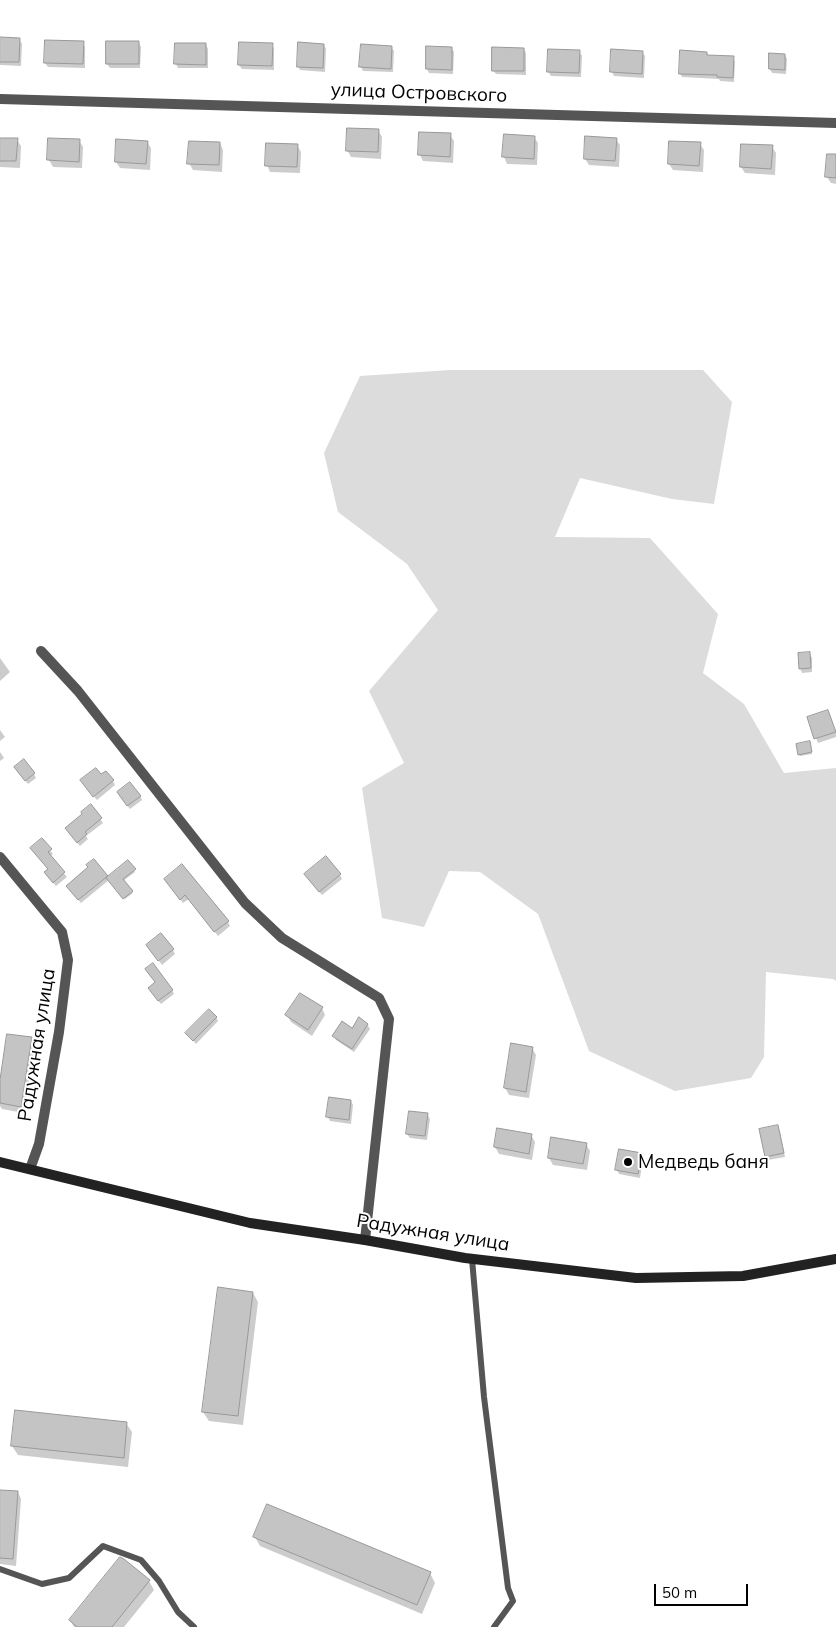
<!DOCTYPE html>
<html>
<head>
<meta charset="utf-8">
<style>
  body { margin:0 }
  #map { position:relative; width:836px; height:1627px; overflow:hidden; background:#fff; font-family:Mulish,sans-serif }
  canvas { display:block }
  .scale { position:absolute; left:654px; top:1584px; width:94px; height:22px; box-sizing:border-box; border:2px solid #000; border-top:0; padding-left:6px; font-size:15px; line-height:18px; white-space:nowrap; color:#000; -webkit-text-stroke:4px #fff; paint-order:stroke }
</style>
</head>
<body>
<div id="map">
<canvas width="836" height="1627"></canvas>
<div class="scale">50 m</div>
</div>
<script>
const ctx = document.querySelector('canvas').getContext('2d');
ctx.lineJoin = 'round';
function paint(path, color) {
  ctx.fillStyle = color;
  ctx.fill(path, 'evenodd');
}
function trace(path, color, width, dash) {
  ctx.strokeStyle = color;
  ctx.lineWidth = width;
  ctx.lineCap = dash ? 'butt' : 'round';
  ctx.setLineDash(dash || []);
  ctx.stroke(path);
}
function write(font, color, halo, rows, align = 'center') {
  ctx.font = font + ' Mulish,sans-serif';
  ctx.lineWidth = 4;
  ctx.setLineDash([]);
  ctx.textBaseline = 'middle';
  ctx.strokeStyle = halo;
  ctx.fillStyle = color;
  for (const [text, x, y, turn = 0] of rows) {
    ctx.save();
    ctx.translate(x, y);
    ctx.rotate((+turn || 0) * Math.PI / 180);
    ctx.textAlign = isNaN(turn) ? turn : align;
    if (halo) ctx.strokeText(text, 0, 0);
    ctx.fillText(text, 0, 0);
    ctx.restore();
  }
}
const green = new Path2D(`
  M450,370H703L732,402L714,504L672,499L580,478L555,537L650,538L718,614L703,673L744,704L784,773L836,768V981L833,979L766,972L764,1057L751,1078L675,1091L589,1051L538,914L480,872L449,871L424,927L382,918L362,788L404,763L369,691L438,610L407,564L338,512L324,453L360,376Z`);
const shadow = new Path2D(`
  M0,39H19L22,44L21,66L0,65Z
  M83,42L85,47V68L48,67L45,63Z
  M138,42L141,47L140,68H110L107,64Z
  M272,44L274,49V70L242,69L239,65Z
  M206,45L208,49V68H178L176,64Z
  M324,45L326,49L325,72L300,70L298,66Z
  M391,47L394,51L393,72L363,71L361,67Z
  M451,48L454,52L453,74L429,73L427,69Z
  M524,49L526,53V75L496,74L493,70Z
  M579,51L582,56L581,77L551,76L548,71Z
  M642,52L645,56L644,78L614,76L612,72Z
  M707,53L708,56L733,58L735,62L734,82L720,81L719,79L682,77L680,73Z
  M785,55L787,59L786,74L772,73L770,69Z
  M378,130L382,137L381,159L351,157L347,150Z
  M450,135L454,141L453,163L423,161L420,155Z
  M534,137L538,143L537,165L507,164L504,157Z
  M0,139L17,140L21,146L20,168L0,167Z
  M50,139L79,140L83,147L82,168L53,167L49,160Z
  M616,139L620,145L619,167L589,165L585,159Z
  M147,142L151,148L150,170L120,168L116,162Z
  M220,143L223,150L222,172L193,170L189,163Z
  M700,144L704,150L703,172L673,170L669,164Z
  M297,145L301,152L300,173L270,172L267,165Z
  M772,147L776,153L775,175L745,173L741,167Z
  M836,156V184L831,183L827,177Z
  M809,653L812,658V672L802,673L800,668Z
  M0,658L10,672L0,681Z
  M828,711L836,733V737L818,743L808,718Z
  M0,730L5,737L0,741Z
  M810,744L812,754L800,756L799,754Z
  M0,752L4,758L0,761Z
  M18,772L34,774L36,778L28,784Z
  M113,781L115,785L97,800L84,785Z
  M140,796L142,800L130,809L121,797Z
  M91,806L103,823L86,836L88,839L80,846L69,833Z
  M42,840L53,854L50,856L67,877L56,886L45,873L49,870Z
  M128,862L135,872L123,881L133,893L125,899L109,880L81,903L70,890L107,876L108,878Z
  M340,875L342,879L322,895L308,879Z
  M168,883L228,922L230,926L218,936L189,899L183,903Z
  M150,949L173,950L175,954L162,965Z
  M156,983L172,990L174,994L161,1004L151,992Z
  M322,1008L325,1015L312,1036L291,1022L287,1015Z
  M216,1017L218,1021L196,1044L187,1033Z
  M367,1024L370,1029L354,1052L336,1040L334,1036Z
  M31,1038L35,1045L24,1113L2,1109L0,1106V1088Z
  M532,1048L536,1055L529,1098L509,1095L505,1088Z
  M351,1101L353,1105L351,1124L330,1121L328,1117Z
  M427,1114L430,1119L427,1140L410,1138L407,1134Z
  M777,1126L780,1131L785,1157L768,1160L766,1156Z
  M498,1129L531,1135L535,1142L532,1160L499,1154L495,1147Z
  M586,1144L590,1151L587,1170L553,1165L549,1158Z
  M641,1154L643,1158L640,1178L619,1174L617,1170Z
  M253,1293L258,1302L243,1425L209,1421L203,1412Z
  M126,1423L132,1432L128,1467L18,1455L12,1446Z
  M0,1491L18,1492L21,1499L16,1566L0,1564Z
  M255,1537L430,1573L435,1583L422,1614L260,1546Z
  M149,1581L154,1590L124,1627H74L70,1620Z`);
const building = new Path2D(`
  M0,37L20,38L19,62H0Z
  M45,40L84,41L83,64L44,63Z
  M106,41H139V64H106Z
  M239,42L273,43L272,66L238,65Z
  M298,42L324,44L323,68L297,67Z
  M175,43H206V65L174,64Z
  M361,44L392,46L391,69L359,67Z
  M426,46L452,47V70L426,69Z
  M492,47L524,48V71H492Z
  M548,49L580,50L579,73L547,72Z
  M611,49L643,51L642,74L610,72Z
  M680,50L707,52V55L734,56L733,78L717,77V75L679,74Z
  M769,53L785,54V70L769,69Z
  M347,128L379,129L378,152L346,151Z
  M419,132L451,133L450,157L418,155Z
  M504,134L535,136L534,159L502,157Z
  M585,136L617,138L615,161L584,159Z
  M0,138H18L16,161H0Z
  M48,138L80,139L79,162L47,160Z
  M116,139L148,141L146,164L115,162Z
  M189,141L220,142L219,165L187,164Z
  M669,141L701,142L699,166L668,164Z
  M266,143L298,144L297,167L265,166Z
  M741,144L773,145L771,169L740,167Z
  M827,154H836V178L825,177Z
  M810,652L811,668L799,669L798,653Z
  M828,710L836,732L814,739L807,717Z
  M810,741L812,752L798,755L796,744Z
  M24,759L35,773L25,781L14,767Z
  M96,768L101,774L106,771L114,780L93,797L80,780Z
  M130,782L141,796L127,806L117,792Z
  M91,804L102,818L85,832L87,834L77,843L65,828L82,814L81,812Z
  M42,838L52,849L48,852L65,872L53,883L44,872L48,869L30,848Z
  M326,856L341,874L319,892L304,874Z
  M94,859L108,876L78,900L66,886L88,867L86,865Z
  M128,860L136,869L123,879L133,891L123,899L106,878Z
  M182,864L229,921L214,932L185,895L180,900L164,879Z
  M161,933L174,949L158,961L146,945Z
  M153,963L173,990L158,1001L148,988L155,982L145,969Z
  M300,993L323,1007L308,1030L285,1015Z
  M209,1009L217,1017L193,1041L185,1033Z
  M359,1017L368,1024L352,1049L332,1036L342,1021L352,1028Z
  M7,1034L32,1037L21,1107L0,1103V1080Z
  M511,1043L533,1047L526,1092L504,1088Z
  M329,1097L351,1100L349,1120L326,1117Z
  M409,1111L428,1113L425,1136L406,1134Z
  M778,1125L784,1153L765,1157L759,1129Z
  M497,1128L532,1134L529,1154L494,1147Z
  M551,1137L587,1143L583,1164L548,1158Z
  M619,1149L642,1153L638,1174L615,1170Z
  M218,1287L253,1292L238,1416L202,1412Z
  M15,1410L127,1422L124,1458L11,1446Z
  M0,1490L18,1491L13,1559L0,1558Z
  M267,1504L431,1572L417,1605L253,1537Z
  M120,1557L124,1559L150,1580L112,1627H77L69,1620Z`);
const lane = new Path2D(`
  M472,1259L484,1397L508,1588L513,1601L494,1627
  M0,1569L42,1584L69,1578L103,1546L141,1560L159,1581L178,1612L194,1627`);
const street = new Path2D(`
  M0,99L836,123
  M41,651L78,691L245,903L282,938L379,998L389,1019L365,1240
  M0,857L62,932L68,960L59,1032L39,1144L30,1169`);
const secondary = new Path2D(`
  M0,1162L250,1223L365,1240L465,1258L636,1278L743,1276L836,1259`);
const markers = [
  [628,1162,5,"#000"]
];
const streetNames = [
  ["улица Островского",419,93,2],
  ["Радужная улица",37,1045,-81],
  ["Радужная улица",433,1233,9]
];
const poiNames = [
  ["Медведь баня",638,1162]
];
paint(green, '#dcdcdc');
paint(shadow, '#0003');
paint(building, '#c4c4c4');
trace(building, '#999', 1);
trace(lane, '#555', 6);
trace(street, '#555', 10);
trace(secondary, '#222', 10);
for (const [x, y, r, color] of markers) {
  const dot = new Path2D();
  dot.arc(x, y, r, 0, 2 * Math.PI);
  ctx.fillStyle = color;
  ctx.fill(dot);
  trace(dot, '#fff', 2);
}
write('19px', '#000', '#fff', streetNames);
write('19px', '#000', '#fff', poiNames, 'left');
</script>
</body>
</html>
